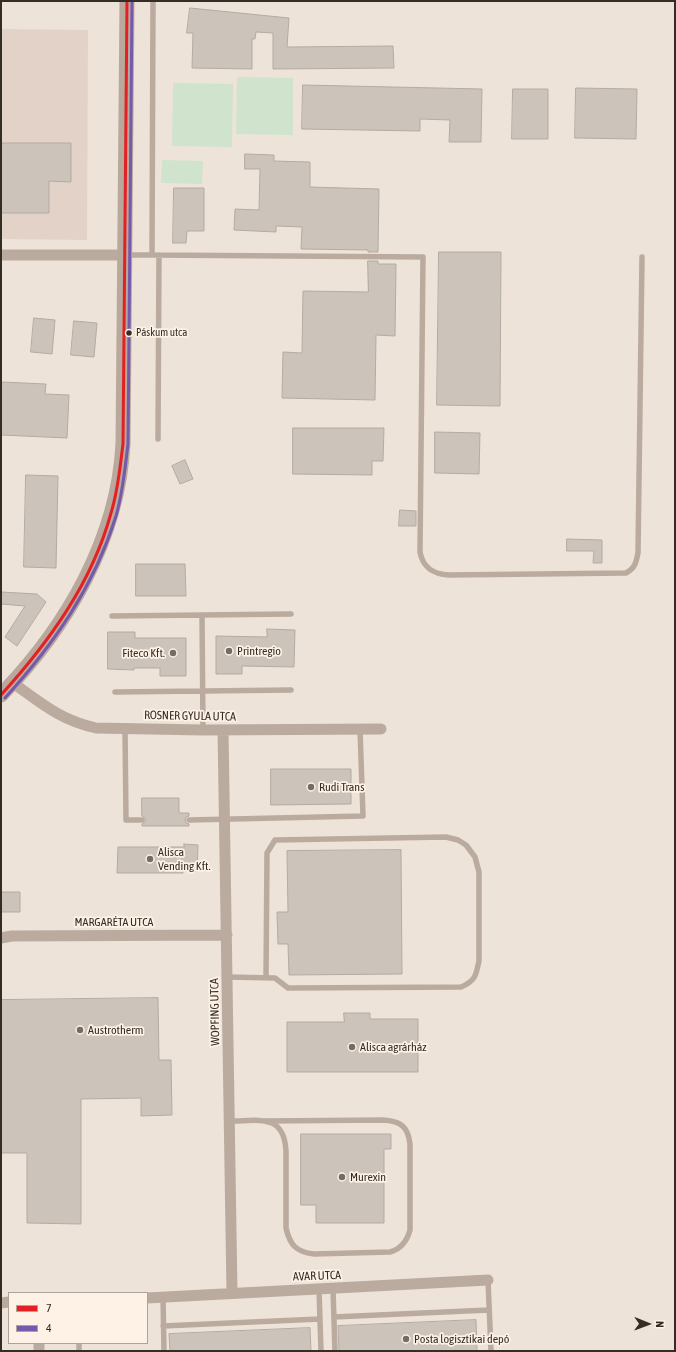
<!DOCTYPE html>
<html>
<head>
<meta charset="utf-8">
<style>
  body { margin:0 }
  #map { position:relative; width:676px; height:1352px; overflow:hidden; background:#eee3d9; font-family:"Asap Condensed",sans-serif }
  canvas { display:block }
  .frame { position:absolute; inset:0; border:2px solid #342d25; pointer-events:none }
  .legend { position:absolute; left:8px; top:1292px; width:140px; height:52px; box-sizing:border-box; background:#fef2e6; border:1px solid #ada399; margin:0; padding:5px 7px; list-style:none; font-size:12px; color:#342d25 }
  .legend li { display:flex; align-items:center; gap:8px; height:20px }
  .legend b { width:20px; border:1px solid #ada399 }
  .north { position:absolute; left:628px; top:1304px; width:40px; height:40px; -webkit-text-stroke:3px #fef2e6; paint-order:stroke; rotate:91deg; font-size:11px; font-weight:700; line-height:16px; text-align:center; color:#342d25 }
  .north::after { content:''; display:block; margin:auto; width:14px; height:18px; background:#342d25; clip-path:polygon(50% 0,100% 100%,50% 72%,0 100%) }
</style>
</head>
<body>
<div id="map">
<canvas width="676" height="1352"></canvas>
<div class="frame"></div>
<ul class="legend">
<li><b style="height:5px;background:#e32124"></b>7</li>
<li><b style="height:5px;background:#755aab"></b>4</li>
</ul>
<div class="north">N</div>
</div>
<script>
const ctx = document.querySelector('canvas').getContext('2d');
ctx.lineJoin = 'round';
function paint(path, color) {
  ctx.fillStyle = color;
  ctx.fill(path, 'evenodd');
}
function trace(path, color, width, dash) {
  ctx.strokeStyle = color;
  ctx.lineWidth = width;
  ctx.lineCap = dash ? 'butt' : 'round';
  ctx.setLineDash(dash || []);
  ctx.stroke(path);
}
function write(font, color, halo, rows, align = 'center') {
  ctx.font = font + ' "Asap Condensed",sans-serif';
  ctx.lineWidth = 3.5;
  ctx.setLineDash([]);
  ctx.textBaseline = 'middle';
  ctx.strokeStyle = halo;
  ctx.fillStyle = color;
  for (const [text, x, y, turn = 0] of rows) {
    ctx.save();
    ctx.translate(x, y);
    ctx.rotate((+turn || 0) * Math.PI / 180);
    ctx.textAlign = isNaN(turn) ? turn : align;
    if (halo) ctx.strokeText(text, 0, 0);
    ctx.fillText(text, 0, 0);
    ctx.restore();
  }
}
const commercial = new Path2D(`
  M1,29L88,30L87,240L1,239Z`);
const green = new Path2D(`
  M237,77L293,78V135L236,134Z
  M173,83L233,84L232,147L172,146Z
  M162,160L203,161L202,184L161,183Z`);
const building = new Path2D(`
  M190,8L289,18L287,47L393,46L394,68L273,69V33L256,32L255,39H252V69L192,68L193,33H187Z
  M303,85L482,89L481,142H449L450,120L420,119V131L302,129Z
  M576,88L637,89L636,139L575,138Z
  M513,89H548V139H512Z
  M1,143H71V182L49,181V213H1Z
  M245,154L274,155V161L310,162V187L379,189L378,252H368V250L301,249L302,227L276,226V232L234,230L235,209L259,210L260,169H245Z
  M174,188H204V231H187L186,243H173Z
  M439,252H501L500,406L437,405Z
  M368,261H378V264H396L395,336L376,335L375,400L282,398L283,352L302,353L303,291L368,292Z
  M34,318L55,320L52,354L31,352Z
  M74,321L97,323L94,357L71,355Z
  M1,382L46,384L45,394L69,395L67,438L1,435Z
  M293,428H384L383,461H372V475L293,474Z
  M435,432L480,433L479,474L435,473Z
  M185,460L193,479L180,484L172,466Z
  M26,475L58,476L56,568L24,567Z
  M400,510L416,511V526H399Z
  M567,539L602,540V563H593L594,551H567Z
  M136,564H185L186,596H136Z
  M1,592L37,594L46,602L17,646L5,637L25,606L1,604Z
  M267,629L295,630L294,667L242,666V674H216V636L267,637Z
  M108,632H135V638H186V676H160V668H134V670L108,669Z
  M271,769H351V804L271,805Z
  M142,798H179V813H189V816L186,817L185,820L186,823L189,824V826H142V824L144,823L146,820L145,818L142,816Z
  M184,844L198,845L197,871H183V873H117L118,847H184Z
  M401,850L402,974L289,975L288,944H278L277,912H288L287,851Z
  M1,892H20V912H1Z
  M158,998L159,1060H171L172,1115L141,1116V1098L81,1099V1224L27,1223V1153H1V1000Z
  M344,1013H370V1019H418V1072H287V1022H344Z
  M301,1134H391V1149H384V1223H316V1205H301Z
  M476,1320L477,1351H339L338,1326Z
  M310,1328L311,1351H170L169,1334Z`);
const service = new Path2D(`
  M125,255H152L153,1
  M152,255L423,257L420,552C423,568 433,574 449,575L626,573C635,568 636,563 638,553L642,257
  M158,439L159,255
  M202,615L203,730
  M112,616L291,614
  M115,692L291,690
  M125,728L126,820H142
  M189,820L363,816L360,729
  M227,977L275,978L288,988L461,987C475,981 476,976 479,961V872L475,857L466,845L458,840L446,837L275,840L267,853L266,978
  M230,1121C259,1121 284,1113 286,1151V1228C290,1245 296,1252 314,1254L390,1252C401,1249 407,1241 410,1230V1144C408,1126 400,1121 383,1120L265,1121
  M488,1280L491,1351
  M319,1289L321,1351
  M333,1289L335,1351
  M163,1297L164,1351
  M334,1317L489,1310
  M163,1326L320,1319
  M79,1343V1351`);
const minor = new Path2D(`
  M1,255H125
  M13,683C41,703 60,720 96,728L203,730L381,729
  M223,730L232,1293
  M1,938L12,936L227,935
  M147,1298L488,1280
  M1,1303L9,1302
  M39,1343V1351`);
const secondary = new Path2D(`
  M1,695C67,627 118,539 123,444L127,1`);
const bus1 = new Path2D(`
  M1,695C49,642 92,583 111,513C118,491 120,467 123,444L127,1`);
const bus2 = new Path2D(`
  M5,698C54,644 94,587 116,516C123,492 125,468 128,444L132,1`);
const markers = [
  [129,333,3.5,"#342d25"],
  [229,651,4,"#756d64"],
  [173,653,4,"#756d64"],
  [311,787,4,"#756d64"],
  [150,859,4,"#756d64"],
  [80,1030,4,"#756d64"],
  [352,1047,4,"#756d64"],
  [342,1177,4,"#756d64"],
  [406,1339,4,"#756d64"]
];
const busNames = [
  ["Páskum utca",136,333]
];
const poiNames = [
  ["Printregio",237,651],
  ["Fiteco Kft.",165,653,"right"],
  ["Rudi Trans",319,787],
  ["Alisca",158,852],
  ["Vending Kft.",158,866],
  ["Austrotherm",88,1030],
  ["Alisca agrárház",360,1047],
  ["Murexin",350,1177],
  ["Posta logisztikai depó",414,1339]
];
const streetNames = [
  ["ROSNER GYULA UTCA",190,716,1],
  ["MARGARÉTA UTCA",114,922],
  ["WOPFING UTCA",215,1012,-91],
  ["AVAR UTCA",317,1276,-2]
];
paint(commercial, '#e3d2c7');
paint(green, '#d0e3cc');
paint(building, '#ccc3bb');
trace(building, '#b3aba3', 1);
trace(service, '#bbab9f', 5.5);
trace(minor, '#bbab9f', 11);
trace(secondary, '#b9a89c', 15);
trace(bus1, '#e32124', 3);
trace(bus2, '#755aab', 3);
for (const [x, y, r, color] of markers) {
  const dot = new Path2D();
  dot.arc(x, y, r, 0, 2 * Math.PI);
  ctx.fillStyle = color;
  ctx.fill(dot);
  trace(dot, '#fef2e6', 1.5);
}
write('11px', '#342d25', '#fef2e6', busNames, 'left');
write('12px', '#342d25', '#fef2e6', poiNames, 'left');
write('12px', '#342d25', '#fef2e6', streetNames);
</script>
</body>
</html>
